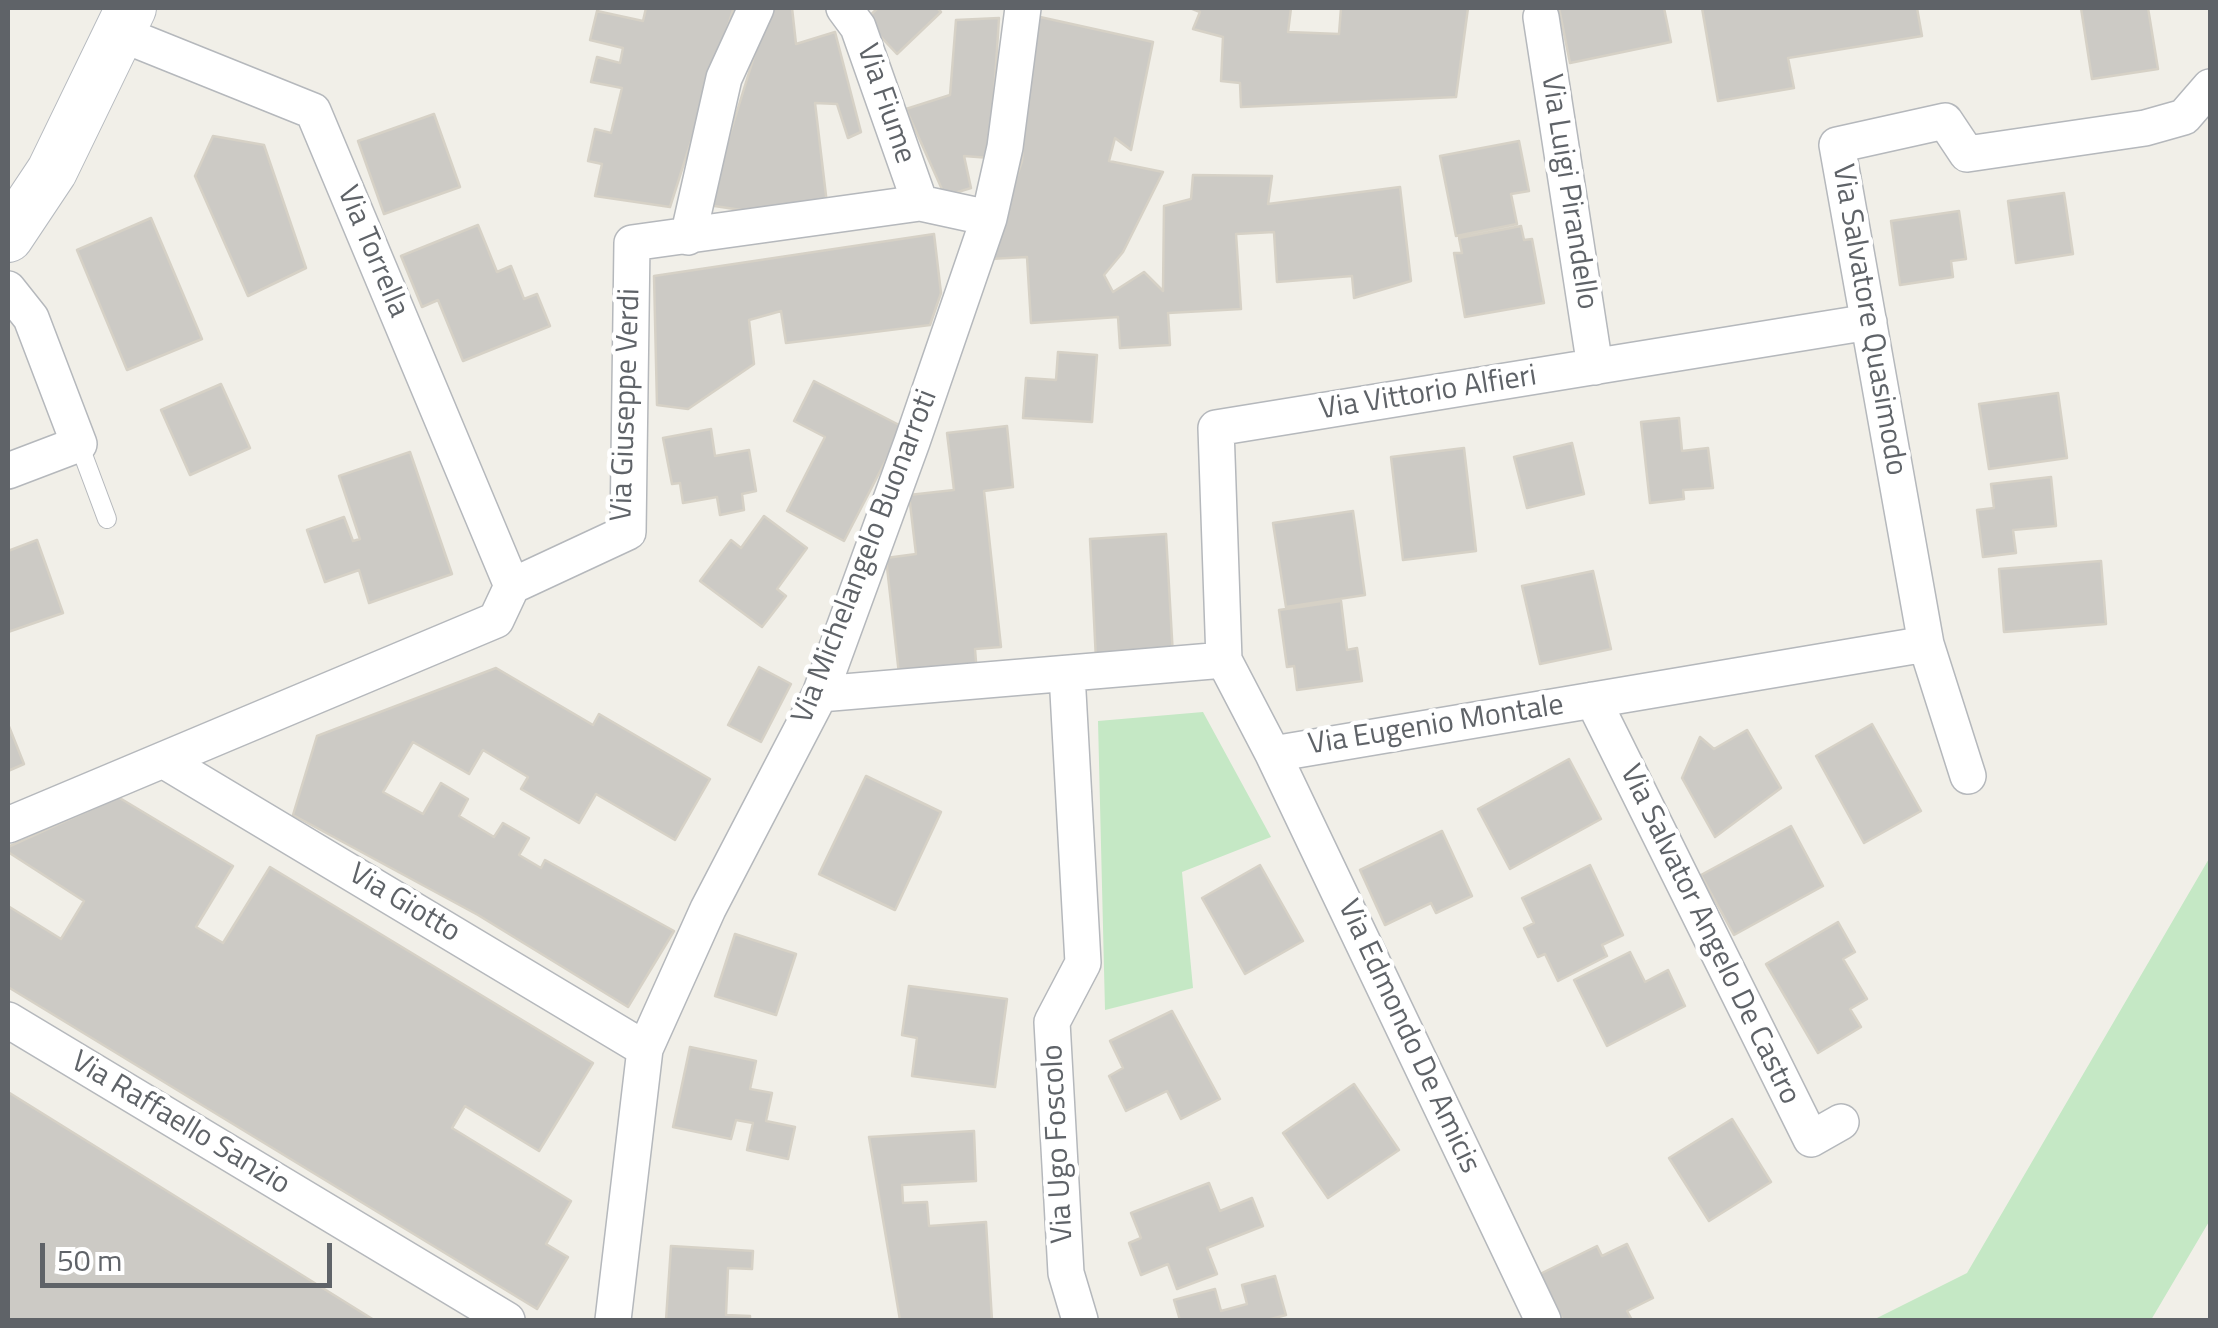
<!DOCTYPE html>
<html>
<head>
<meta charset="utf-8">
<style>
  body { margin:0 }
  #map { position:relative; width:2218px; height:1328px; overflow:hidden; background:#f1efe8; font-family:"Titillium Web",sans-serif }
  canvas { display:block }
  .frame { position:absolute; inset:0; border:10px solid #5f6368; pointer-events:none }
  .scale { position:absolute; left:40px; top:1243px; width:292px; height:45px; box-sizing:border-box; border:5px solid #5f6368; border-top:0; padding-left:12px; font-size:30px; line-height:35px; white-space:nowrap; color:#5f6368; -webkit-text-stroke:8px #fff; paint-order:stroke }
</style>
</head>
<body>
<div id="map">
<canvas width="2218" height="1328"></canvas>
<div class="frame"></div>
<div class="scale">50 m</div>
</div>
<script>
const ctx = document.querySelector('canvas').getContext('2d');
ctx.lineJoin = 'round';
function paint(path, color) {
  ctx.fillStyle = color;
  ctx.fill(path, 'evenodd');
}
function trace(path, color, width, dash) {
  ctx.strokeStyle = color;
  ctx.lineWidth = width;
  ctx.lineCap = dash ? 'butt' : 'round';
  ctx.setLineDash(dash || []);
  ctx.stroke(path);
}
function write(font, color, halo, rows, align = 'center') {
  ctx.font = font + ' "Titillium Web",sans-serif';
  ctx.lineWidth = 9;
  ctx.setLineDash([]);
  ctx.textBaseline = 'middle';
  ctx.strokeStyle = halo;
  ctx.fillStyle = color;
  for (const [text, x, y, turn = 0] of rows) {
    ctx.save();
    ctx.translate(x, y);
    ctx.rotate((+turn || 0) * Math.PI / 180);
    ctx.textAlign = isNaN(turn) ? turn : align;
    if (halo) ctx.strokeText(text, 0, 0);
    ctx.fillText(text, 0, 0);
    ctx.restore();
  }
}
const green = new Path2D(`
  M1203,712L1271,837L1182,872L1193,988L1105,1010L1098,721Z
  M2210,857V1220L2151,1320H1873L1967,1273Z`);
const building = new Path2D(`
  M646,8H746L733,10L670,207L595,196L602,164L588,161L595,129L611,133L622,88L591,82L597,57L620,63L623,48L590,40L597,11L643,21Z
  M769,8H792L796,44L835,32L861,132L848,138L837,104L815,103L827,204L754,212L708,205Z
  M878,8H937L941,12L897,54L865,20Z
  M1190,8H1291L1288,32L1339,34L1341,8H1468L1456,97L1241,107L1240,83L1221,81L1223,37L1193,29L1200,12Z
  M1559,8H1664L1671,42L1570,63Z
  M1702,8H1917L1922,36L1788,58L1794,88L1718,101Z
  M2081,8H2148L2158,69L2092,79Z
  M1031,15L1153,42L1131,150L1115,138L1109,161L1163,172L1123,252L1104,275L1113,292L1144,272L1163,291L1164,206L1191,199L1193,175L1272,176L1268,204L1400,187L1411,281L1354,298L1352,276L1277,282L1274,232L1236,234L1241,309L1168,313L1170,345L1120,348L1118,317L1031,323L1027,257L989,259L1022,161Z
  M999,18L990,158L964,156L971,188L945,196L906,109L950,95L956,20Z
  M434,114L460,187L384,214L358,141Z
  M213,136L264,145L306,268L248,296L195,176Z
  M1519,141L1529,191L1511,194L1517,224L1456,236L1440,156Z
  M2064,193L2073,254L2016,263L2008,201Z
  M1959,211L1966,259L1951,261L1953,277L1900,285L1891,221Z
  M151,218L202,339L127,370L77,250Z
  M478,225L497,272L511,266L524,299L537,294L550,326L463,361L438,300L422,307L401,256Z
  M1521,226L1524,240L1532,239L1544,303L1465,317L1454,253H1462L1459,238Z
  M934,234L941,293L930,325L786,343L781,311L749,320L754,364L688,409L657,405L654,276Z
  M1058,352L1097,355L1092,422L1023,418L1026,378L1056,380Z
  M814,381L903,427L844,541L787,511L825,437L794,421Z
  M221,384L250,448L190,475L161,410Z
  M2058,393L2067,458L1989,469L1979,404Z
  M1679,418L1682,451L1708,448L1713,488L1683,490L1684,499L1650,503L1641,422Z
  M1007,426L1013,487L984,491L1001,647L975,649L977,675L900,683L886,558L916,554L909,495L954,490L947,433Z
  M711,429L715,456L749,450L756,491L742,494L744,510L720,515L717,497L683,503L680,483L672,484L663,438Z
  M1572,443L1584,494L1527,508L1514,457Z
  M1464,448L1476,551L1403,560L1391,457Z
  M410,452L452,574L369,603L359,570L325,582L307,530L344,517L353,541L360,539L339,476Z
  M2051,477L2056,526L2013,530L2016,553L1983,557L1977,510L1994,508L1991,484Z
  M1353,511L1365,595L1286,607L1273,523Z
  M764,516L807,548L777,589L786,596L762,627L700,581L731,540L741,548Z
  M1166,534L1173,656L1096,660L1090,539Z
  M37,540L63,613L8,632V551Z
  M2101,561L2106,624L2004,632L1999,569Z
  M1593,571L1611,649L1540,664L1522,586Z
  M1341,601L1347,650L1357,648L1362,681L1297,690L1294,666L1287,667L1279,610Z
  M759,667L791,684L761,742L728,725Z
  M496,668L593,725L599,714L710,779L675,840L596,794L579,823L521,789L528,777L483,750L469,774L413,742L383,792L423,814L441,783L468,799L459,816L494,837L503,823L529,838L519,855L541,868L545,860L674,931L628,1007L478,915L293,815L317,736Z
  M8,724L24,764L8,771Z
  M1872,724L1921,811L1864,843L1816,756Z
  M1747,730L1781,788L1715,837L1682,778L1700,737L1714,749Z
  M1569,759L1601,819L1510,869L1478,809Z
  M866,776L941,812L895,910L819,874Z
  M118,797L233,866L196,927L223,943L270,867L593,1063L539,1151L465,1106L452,1128L571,1201L546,1244L568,1257L537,1309L8,987V906L61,939L84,901L8,852V847Z
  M1791,826L1823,886L1734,935L1701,875Z
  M1442,831L1472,896L1436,913L1431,903L1385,925L1360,870Z
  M1260,865L1303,941L1245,974L1202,898Z
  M1590,865L1623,935L1602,945L1607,956L1558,981L1545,954L1538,957L1524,928L1534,923L1522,898Z
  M1838,922L1855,952L1843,959L1867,999L1850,1009L1861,1027L1818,1053L1766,964Z
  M735,934L796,954L776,1015L715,996Z
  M1630,952L1645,982L1668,970L1685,1006L1607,1046L1574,980Z
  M909,986L1007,999L995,1087L912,1076L917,1038L902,1035Z
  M1172,1011L1220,1099L1181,1119L1167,1091L1126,1111L1109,1076L1123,1068L1110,1041Z
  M690,1047L756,1061L750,1089L772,1093L766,1121L795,1127L788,1159L747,1150L753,1123L736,1120L731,1139L673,1127Z
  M1354,1084L1399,1150L1328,1198L1283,1133Z
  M8,1092L374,1320H8Z
  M1732,1119L1771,1182L1709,1221L1669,1158Z
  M974,1131L976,1181L902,1185L903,1203L927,1202L929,1226L986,1222L992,1320H900L869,1137Z
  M1209,1183L1220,1211L1252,1198L1263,1226L1207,1248L1217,1274L1177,1289L1168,1264L1141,1275L1129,1243L1141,1238L1131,1213Z
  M1627,1244L1653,1298L1627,1311L1632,1320H1563L1540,1274L1597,1246L1602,1256Z
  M671,1246L753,1251L752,1269L728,1268L726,1315L750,1316V1320H666Z
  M1275,1276L1286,1315L1267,1320H1180L1174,1300L1215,1289L1221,1311L1247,1304L1242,1285Z`);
const lane = new Path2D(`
  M79,444L107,519`);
const street = new Path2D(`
  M844,8L858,27L920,203
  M1541,17L1595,367
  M119,33L313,111L512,586
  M688,237L724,78L756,8
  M8,289L31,318L79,444L8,471
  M1067,674L1083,963L1052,1022L1066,1273L1080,1320
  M820,694L1224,660
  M1593,700L1811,1139L1841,1122
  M1273,754L1926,644
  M163,760L645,1049
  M1968,776L1926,644L1837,145L1945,121L1967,154L2145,128L2184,117L2210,87
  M8,825L496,620L512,586L628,532L632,243L920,203L989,218
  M8,1020L507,1320
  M613,1320L645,1049L708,909L820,694L912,442L989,218L1005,147L1023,8
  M1543,1320L1273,754L1224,660L1216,428L1869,322`);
const secondary = new Path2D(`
  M8,237L52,171L131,8`);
const streetNames = [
  ["Via Fiume",885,104,71],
  ["Via Luigi Pirandello",1568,192,81],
  ["Via Torrella",372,252,67],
  ["Via Salvatore Quasimodo",1868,320,80],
  ["Via Vittorio Alfieri",1428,394,-9],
  ["Via Giuseppe Verdi",627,405,-88],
  ["Via Michelangelo Buonarroti",866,557,-69],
  ["Via Eugenio Montale",1436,726,-9],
  ["Via Giotto",404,904,31],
  ["Via Salvator Angelo De Castro",1709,935,64],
  ["Via Edmondo De Amicis",1408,1037,65],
  ["Via Raffaello Sanzio",180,1124,31],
  ["Via Ugo Foscolo",1059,1144,-93]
];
paint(green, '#c5e8c5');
paint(building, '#cccac5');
trace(building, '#d6d1c6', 2.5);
trace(lane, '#b5b8bc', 20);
trace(street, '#b5b8bc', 38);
trace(secondary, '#b6babf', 52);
trace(lane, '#fff', 18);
trace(street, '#fff', 35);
trace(secondary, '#fff', 50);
write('30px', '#5f6368', '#fff', streetNames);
</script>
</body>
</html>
